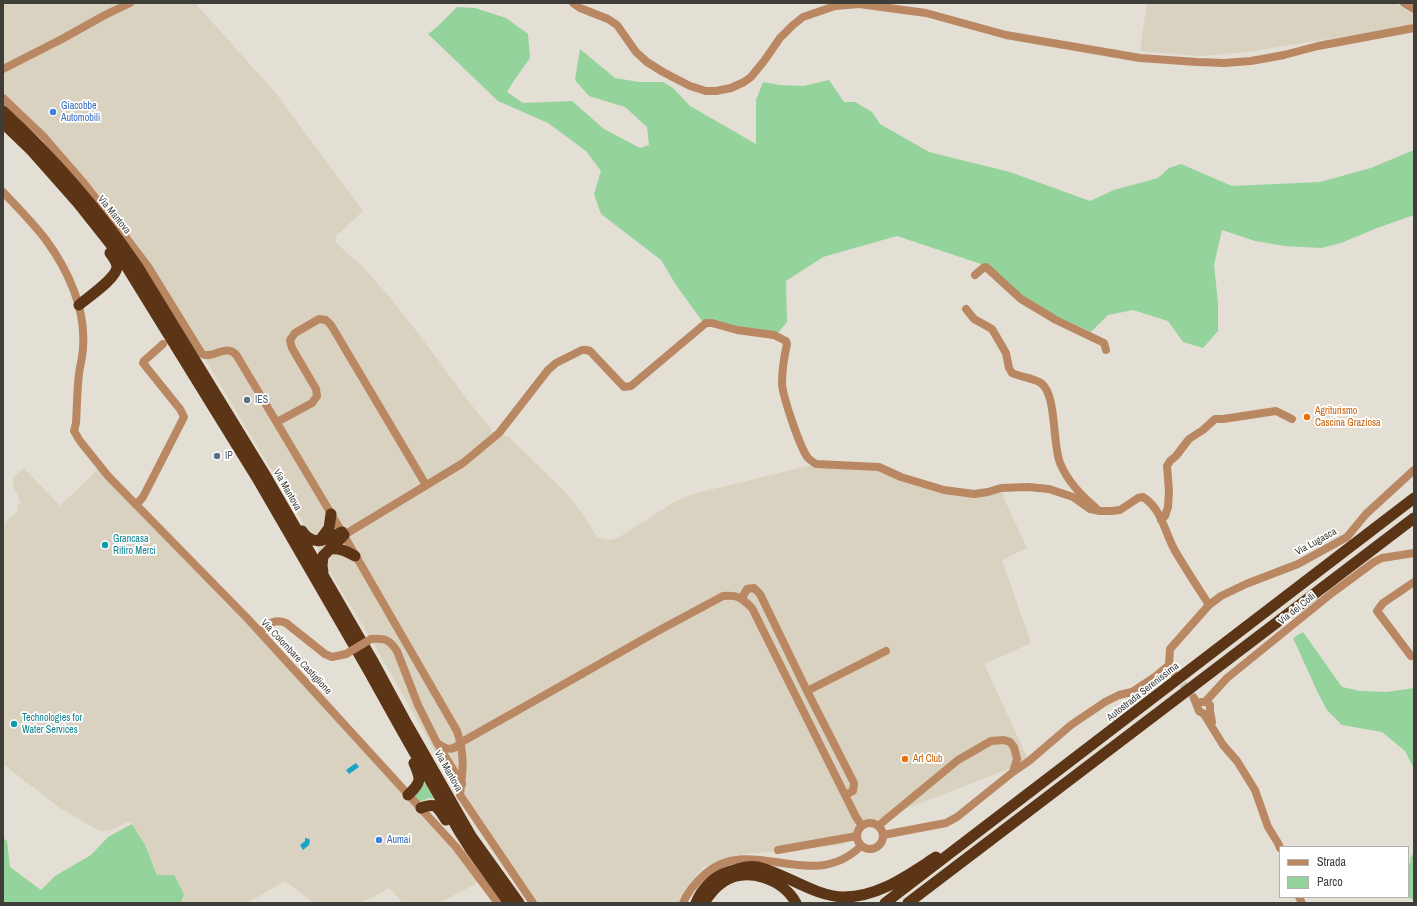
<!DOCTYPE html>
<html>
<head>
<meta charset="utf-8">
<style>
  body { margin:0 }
  #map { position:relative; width:1417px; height:906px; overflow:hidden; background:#e3dfd4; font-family:"Archivo Narrow",sans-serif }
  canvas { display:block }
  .frame { position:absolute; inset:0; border:4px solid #3e3d38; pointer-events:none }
  .legend { position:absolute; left:1279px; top:846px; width:130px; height:52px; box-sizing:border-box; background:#fff; border:1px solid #b2b1af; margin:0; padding:5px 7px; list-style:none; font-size:12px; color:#3e3d38 }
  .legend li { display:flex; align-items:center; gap:8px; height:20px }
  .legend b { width:20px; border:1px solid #b2b1af }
</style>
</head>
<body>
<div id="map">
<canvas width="1417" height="906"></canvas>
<div class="frame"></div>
<ul class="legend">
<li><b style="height:5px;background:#ba8763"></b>Strada</li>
<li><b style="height:11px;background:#94d39b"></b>Parco</li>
</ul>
</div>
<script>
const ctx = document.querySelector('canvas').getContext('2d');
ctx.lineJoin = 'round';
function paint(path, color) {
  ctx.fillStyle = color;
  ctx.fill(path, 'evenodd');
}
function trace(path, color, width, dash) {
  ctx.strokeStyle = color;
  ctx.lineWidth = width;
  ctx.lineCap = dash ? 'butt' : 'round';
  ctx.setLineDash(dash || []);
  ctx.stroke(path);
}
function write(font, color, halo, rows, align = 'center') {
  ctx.font = font + ' "Archivo Narrow",sans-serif';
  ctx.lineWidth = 3.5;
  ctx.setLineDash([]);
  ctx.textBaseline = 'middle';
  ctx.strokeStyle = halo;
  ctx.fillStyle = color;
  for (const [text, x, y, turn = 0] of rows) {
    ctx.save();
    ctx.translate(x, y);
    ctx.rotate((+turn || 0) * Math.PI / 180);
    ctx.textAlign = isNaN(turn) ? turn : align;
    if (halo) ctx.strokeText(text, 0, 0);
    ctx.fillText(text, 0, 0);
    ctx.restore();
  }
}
const built = new Path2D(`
  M3,3H195L275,92L363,211L336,236L335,242L363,267L386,293L418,333L463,394L493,432L509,437L566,493L582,513L597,537L610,540L618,538L674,502L693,494L816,464L879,467L960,492L1001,488L1006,503L1027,548L1002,560L1031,643L984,664L1029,761L877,820L841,845L736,855L703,867L686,888L679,903H533L460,795L371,639L322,559L314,541L202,354L83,182L3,98Z
  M1147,3H1395L1414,15V25L1248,52L1200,56L1140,51Z
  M100,467L168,536L481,881L439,903H403L389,888L362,903H314L285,881L247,903H181L184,894L157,875L145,845L130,821L111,830L105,831L98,830L60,808L3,764V524L18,511L17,506L21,502L13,486V477L24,468L60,506Z`);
const green = new Path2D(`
  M457,7L475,8L506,18L528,34L530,58L513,82L507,92L523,103L572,101L604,129L640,148L649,145L647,127L625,107L589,96L575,80L580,49L615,78L639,82H663L673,88L690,106L756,144V100L763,82L780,85L804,86L829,80L844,102H855L872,112L880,124L929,152L1010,172L1090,201L1114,190L1158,178L1169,168L1181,164L1232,186L1320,182L1371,168L1414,150V215L1377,228L1341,243L1321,248L1285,246L1255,241L1222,230L1214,265L1218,303V331L1203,348L1183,342L1168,321L1133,310L1108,315L1091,332L1024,301L984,265L897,236L823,257L786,281L787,322L773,339L705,325L676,285L661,260L601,214L594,194L601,171L586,151L548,123L498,101L428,34L437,27Z
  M1303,632L1342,687L1360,691L1387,692L1414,688V769L1405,751L1382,732L1342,725L1327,710L1318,693L1293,638Z
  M425,782L434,799L429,798L419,802L415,796Z
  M132,824L145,845L157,875H174L184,894L181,903H3V838L7,841L10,867L41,890L55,876L91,855L108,837Z
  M1414,853V900L1408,897V868L1411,860L1410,858Z`);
const water = new Path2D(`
  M356,763L359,767L349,774L346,770Z
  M305,838L309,839L310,840L309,845L303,850L300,845L305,841Z`);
const minorTunnel = new Path2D(`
  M1175,675L1194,698`);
const minor = new Path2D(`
  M573,3L580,8L608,19L617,25L636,52L647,62L663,72L690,86L706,91H716L731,88L744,82L751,77L764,61L780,38L793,25L803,17L835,6L859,4L926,13L1006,35L1140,58L1197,62L1224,63L1251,61L1284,55L1318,46L1414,28
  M1404,3L1414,9
  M3,69L62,39L105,15L130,3
  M3,98L44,137L83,182L118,227L149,268L202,354C212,360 227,342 237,356L342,532L457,731C465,754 463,772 460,795L533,903
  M3,192C17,207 33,223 46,240C68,270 86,309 83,347C83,356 80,365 79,374C77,390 77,407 76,423L74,431L80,441L108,476L247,618L456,847L498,903
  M975,275L983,268L986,267L1021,299L1056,320L1104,343L1106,350
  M966,309L974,319L992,329L1006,353L1009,368L1012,373C1020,377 1033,378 1041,383C1057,395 1052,442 1060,463C1068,482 1081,495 1096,508
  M277,422L312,403L317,396L316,389L292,348L290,340L295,333L319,319L326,320L331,325L426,485
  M136,505L143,497L184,417L180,409L143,363L144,361L163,344
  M1161,520L1165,516L1168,507L1169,491L1167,466L1170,461L1176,456L1189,439L1203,430L1215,419H1223L1276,411L1292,419
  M344,535L463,463L499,433L548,370L556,363L582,350H586L590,351L624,387L631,386L706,323H712L737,330L774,335L786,341L787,344C784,357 782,371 782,384C783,397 800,448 808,458C810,460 813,462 816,464L879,467L901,477L944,490L974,494L988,492L1001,488L1028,487L1049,489L1073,497L1090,509L1100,511H1112L1120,510L1138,498L1143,497C1161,508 1165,532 1174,549C1185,568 1197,586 1209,605L1170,649L1169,665L1173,673
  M742,598L747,589L754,588L760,594L807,691L854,783L853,791L845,795
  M1209,605L1221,596L1246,584L1298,564L1347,537L1366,514L1414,470
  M260,632C268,624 274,618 286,623L325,654L332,657L346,654
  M371,639C385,638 389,639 397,651L418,705L437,743L462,784
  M1411,656L1377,611L1383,603L1414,582
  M807,691L886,651
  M1194,698L1199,711L1204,714L1223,745L1237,761L1255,790L1268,827L1278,843L1280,848
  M1201,702H1207L1210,705V711L1212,722
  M1205,702L1227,678L1332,593L1374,562L1382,558L1414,553
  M437,743C445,749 453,752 460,743L656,632L723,596C738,595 741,597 752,608L856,817L862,826
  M857 836a13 13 0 1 1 26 0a13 13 0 1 1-26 0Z
  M878,826L958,760L991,741L1004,740L1010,742L1014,747L1017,759L1013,772
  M883,835L946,823L957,817L1013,772L1029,761L1071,725L1105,702L1119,695L1132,692L1156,676L1169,665
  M778,850L857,836
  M1299,897L1302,903
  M683,903C688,891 696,882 705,874C753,833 811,895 861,846`);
const highway = new Path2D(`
  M3,111C53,157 99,210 138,267L264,473L374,663L407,724L471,836L519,903
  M3,123L32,151L78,203L120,256L257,478L367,668L401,729L459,831L471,850L509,903
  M79,305C88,297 116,279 117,267C117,262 113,257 110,253
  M302,531C313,548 327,539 342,532
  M320,540L329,528L331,514
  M330,549C340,548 346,551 355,556
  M323,572L322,566L323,556L344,535
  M408,795C422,782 421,779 414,763
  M421,808C437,802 437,807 446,820
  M696,903C701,890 712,878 725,873C735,870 747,865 758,867C787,874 813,896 844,897C879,897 908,875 936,857
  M704,903C709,895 715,887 723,882C747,866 783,879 796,903
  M885,903L1414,498
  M908,903L1414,518`);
const minorBridge = new Path2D(`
  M346,654L371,639`);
const markers = [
  [53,112,4,"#3f7fe0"],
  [247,400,4,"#5c6f8a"],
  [1307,417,4,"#e8710a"],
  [217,456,4,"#5c6f8a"],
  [105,545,4,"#0f9aa8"],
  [14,724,4,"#0f9aa8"],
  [905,759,4,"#e8710a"],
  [379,840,4,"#3f7fe0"]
];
const shopNames = [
  ["Giacobbe",61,106],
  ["Automobili",61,118],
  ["Aumai",387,840]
];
const streetNames = [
  ["Via Mantova",114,215,51],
  ["Via Mantova",287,490,60],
  ["Via Lugasca",1316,542,-29],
  ["Via dei Colli",1297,609,-39],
  ["Via Colombare Castiglione",296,657,47],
  ["Autostrada Serenissima",1143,692,-38],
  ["Via Mantova",448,771,60]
];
const serviceNames = [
  ["IES",255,400],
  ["IP",225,456]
];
const foodNames = [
  ["Agriturismo",1315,411],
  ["Cascina Graziosa",1315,423],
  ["Art Club",913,759]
];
const cultureNames = [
  ["Grancasa",113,539],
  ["Ritiro Merci",113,551],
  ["Technologies for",22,718],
  ["Water Services",22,730]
];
paint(built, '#d9d2c0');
paint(green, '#94d39b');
paint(water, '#1ba3c7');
trace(minorTunnel, '#c2bfb5', 8, [8, 4]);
trace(minor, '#ba8763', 8);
trace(highway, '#5c3517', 11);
trace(minorBridge, '#ba8763', 8);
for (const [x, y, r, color] of markers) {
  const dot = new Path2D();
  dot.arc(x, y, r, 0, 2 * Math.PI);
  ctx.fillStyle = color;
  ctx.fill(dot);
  trace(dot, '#fff', 1.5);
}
write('10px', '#366cbe', '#fff', shopNames, 'left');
write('10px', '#3e3d38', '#fff', streetNames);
write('10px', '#4e5e75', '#fff', serviceNames, 'left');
write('10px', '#c56008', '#fff', foodNames, 'left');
write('10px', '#0d838f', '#fff', cultureNames, 'left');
</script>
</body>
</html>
